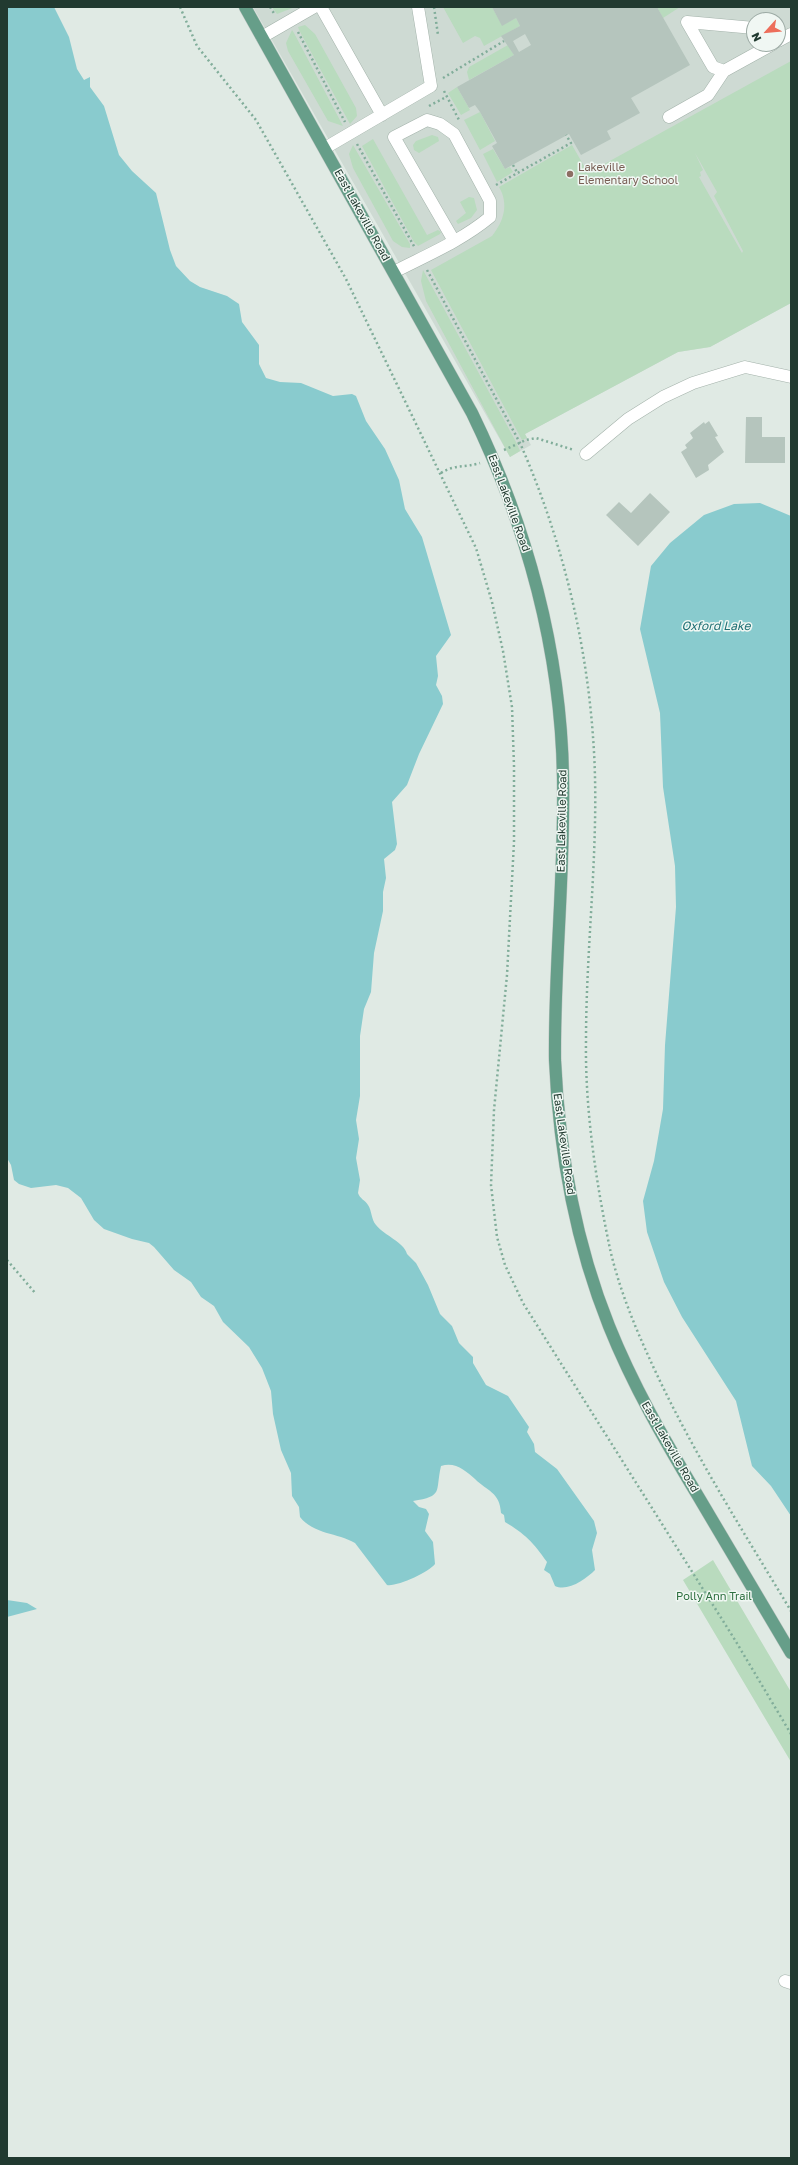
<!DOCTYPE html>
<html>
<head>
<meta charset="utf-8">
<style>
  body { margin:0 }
  #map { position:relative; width:798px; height:2165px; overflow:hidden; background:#e0eae4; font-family:"Golos Text",sans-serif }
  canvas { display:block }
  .frame { position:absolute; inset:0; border:8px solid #213a30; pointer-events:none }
  .north { position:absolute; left:746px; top:12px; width:40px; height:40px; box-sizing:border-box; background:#f0f7f3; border:1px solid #9daba5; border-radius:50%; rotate:243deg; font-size:11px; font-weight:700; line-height:16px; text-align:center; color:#213a30 }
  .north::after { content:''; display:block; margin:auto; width:14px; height:18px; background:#ed6e5b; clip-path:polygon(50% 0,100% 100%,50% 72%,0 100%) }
</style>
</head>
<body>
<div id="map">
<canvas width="798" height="2165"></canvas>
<div class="frame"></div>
<div class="north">N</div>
</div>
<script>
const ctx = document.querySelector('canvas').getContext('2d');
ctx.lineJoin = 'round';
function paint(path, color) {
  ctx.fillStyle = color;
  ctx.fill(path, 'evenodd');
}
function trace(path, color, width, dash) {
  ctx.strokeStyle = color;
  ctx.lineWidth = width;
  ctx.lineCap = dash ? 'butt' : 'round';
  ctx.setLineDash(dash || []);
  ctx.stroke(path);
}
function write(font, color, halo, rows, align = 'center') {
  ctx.font = font + ' "Golos Text",sans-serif';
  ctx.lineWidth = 3;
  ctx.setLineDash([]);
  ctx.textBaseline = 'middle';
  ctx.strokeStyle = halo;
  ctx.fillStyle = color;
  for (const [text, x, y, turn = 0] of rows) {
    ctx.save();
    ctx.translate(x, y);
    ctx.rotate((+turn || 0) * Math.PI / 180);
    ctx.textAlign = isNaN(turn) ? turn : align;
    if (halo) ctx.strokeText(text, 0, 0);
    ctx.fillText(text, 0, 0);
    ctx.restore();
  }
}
const built = new Path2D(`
  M253,7H791V303L710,347L678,352L525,434L531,445L510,457ZM754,20H778V44H754Z`);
const green = new Path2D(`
  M272,7H295L277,14Z
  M443,7H492L502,25L516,18L520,26L484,46L480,38L475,36L463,43Z
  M657,7H680L663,18Z
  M305,25L315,34L356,108L357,116L350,124L299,30L298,27Z
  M292,30L294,33L343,126L328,121L288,51L286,43Z
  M508,45L514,55L469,80L467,72L469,67Z
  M791,61V303L710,347L678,352L525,434L527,438L522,440L431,270L492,236C504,221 509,204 499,187L572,145L588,173ZM695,153L717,192L714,196L743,251L742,253L699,177L701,176L700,172L703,170Z
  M457,87L470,110L461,115L448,93Z
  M480,112L495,141L480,150L464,120Z
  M432,135L438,137L439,141L419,153L414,150L413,145L416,141Z
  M373,139L427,235L438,230L441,232L440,234L418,246L414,242L362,146Z
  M353,145L410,244V248L402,247L393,241L353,168L349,154Z
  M493,149L505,169L510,167L513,172L497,182L483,154Z
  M469,197L474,198L477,210L471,218L458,224L456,221L466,213L460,202Z
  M423,270L516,442L520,451L510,457L426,301L421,281Z
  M713,1560L791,1692V1762L683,1580Z`);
const water = new Path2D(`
  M7,7H54L69,37L77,69L84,80L90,77V87L104,106L119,155L132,171L156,193L170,250L176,266L190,281L200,287L227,296L239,304L242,322L259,345V364L266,378L280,382L301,383L333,396L352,394L356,396L366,421L385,449L399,480L405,509L422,537L451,635L436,656L438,676L436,685L442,696L443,704L419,754L407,785L392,802L397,844L395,850L384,859L386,878L383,892V911L374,953L371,992L364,1009L360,1036V1096L356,1120L359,1139L356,1158L360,1180L358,1193C360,1199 365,1200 368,1205C372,1211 371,1219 376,1225C385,1236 404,1242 407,1254L416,1263L428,1285L440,1314L452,1326L459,1343L473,1357V1363L486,1385L508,1396L529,1427L527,1432L534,1444L535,1452L557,1469L594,1521L597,1533L592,1550L595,1570C586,1579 568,1592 555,1586L550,1574L544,1570L547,1562C533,1542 525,1534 505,1522L504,1515L501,1513C500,1492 487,1491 475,1479C466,1471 455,1461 441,1466C435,1492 444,1496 413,1501L419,1507L426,1509L429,1514L425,1531L433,1542L435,1564C429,1572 397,1587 387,1585L355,1543C338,1533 313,1534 300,1517L299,1507L292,1496L291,1473L281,1450L273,1414L271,1391L262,1368L249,1347L223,1322L214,1306L201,1297L191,1282L174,1270L154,1247L149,1243L132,1239L104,1229L94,1220L81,1198L68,1188L56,1185L31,1188L19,1184L14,1180L11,1165L7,1158Z
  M760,503L791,516V1516L771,1486L752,1466L736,1401L682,1317L664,1282L647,1232L643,1201L654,1161L663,1109L665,1045L676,907L675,866L663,787L660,713L640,629L651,566L670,543L704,515L734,504Z
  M7,1600L27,1603L37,1609L7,1617Z`);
const building = new Path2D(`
  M492,7H657L690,65L631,98L640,113L607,131L611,139L581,155L569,134L505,169L492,146L497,143L480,112L475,105L469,108L457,87L514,55L501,36L520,26L516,18L502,26ZM525,34L531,45L519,52L513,41Z
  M746,417H762V437H785V463H745Z
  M709,421L718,436L715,437L724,452L708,465L709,470L696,478L681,452L687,448L685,445L693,438L690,433L704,422L705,424Z
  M650,493L670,512L638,546L606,515L619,502L631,513Z`);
const path = new Path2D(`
  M180,7L197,46L256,120L346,279L476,548L492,602L503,651L512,707L514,766V842L507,975L494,1110L491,1185L497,1237L505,1265L523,1303L735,1640L791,1734
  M270,7L275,15
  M434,7L438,35
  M298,32L345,122
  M443,78L504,41
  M444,91L459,120
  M429,106L446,97
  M357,144L415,248
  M513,165L518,174
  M496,185L571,143L566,135
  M427,270L520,443C566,548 592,662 595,777C597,865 586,953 586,1041C585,1110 596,1182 610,1249C618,1284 632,1320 647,1353C687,1443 740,1526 791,1611
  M504,450L526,440L536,438L574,450
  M441,473C455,464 465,468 480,463
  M7,1260L36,1294`);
const minor = new Path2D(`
  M321,7L382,115
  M754,28L687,22L713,67L724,71L773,44
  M262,37L314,7
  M778,41L791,34
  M669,117L708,95L724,71
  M325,148L431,86L418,7
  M394,272C427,255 461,241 490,217V201L454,134L440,124L427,120L394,137L454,241
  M586,454L628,419L663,397L693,383L745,367L791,377
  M785,1981L791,1983`);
const major = new Path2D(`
  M245,7L472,413C527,526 561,651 563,777C565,872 554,966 555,1060C559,1151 575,1241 609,1326C633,1386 665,1441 698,1496C729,1548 760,1601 791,1653`);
const markers = [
  [570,174,4,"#8d6e63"]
];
const educationNames = [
  ["Lakeville",578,168],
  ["Elementary School",578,181]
];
const streetNames = [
  ["East Lakeville Road",362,215,61],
  ["East Lakeville Road",509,503,70],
  ["East Lakeville Road",562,821,-89],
  ["East Lakeville Road",564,1144,82],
  ["East Lakeville Road",670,1447,60]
];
const parkNames = [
  ["Polly Ann Trail",714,1597]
];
const waterNames = [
  ["Oxford Lake",716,626]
];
paint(built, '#cedad3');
paint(green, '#b9dbbe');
paint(water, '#89cbce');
paint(building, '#b5c5bd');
trace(minor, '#a3b2aa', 13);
trace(major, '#bcc4c1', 13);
trace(path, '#81ad9a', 2.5, [2, 3]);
trace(minor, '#fff', 12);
trace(major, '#669e89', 12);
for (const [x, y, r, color] of markers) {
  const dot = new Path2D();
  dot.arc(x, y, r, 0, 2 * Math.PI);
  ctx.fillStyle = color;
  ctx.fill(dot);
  trace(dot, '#f0f7f3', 1.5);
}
write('11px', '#785e54', '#f0f7f3', educationNames, 'left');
write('11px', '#213a30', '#f0f7f3', streetNames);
write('11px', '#2d6f3f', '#f0f7f3', parkNames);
write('italic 12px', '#1e6f73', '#f0f7f3', waterNames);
</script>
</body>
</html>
